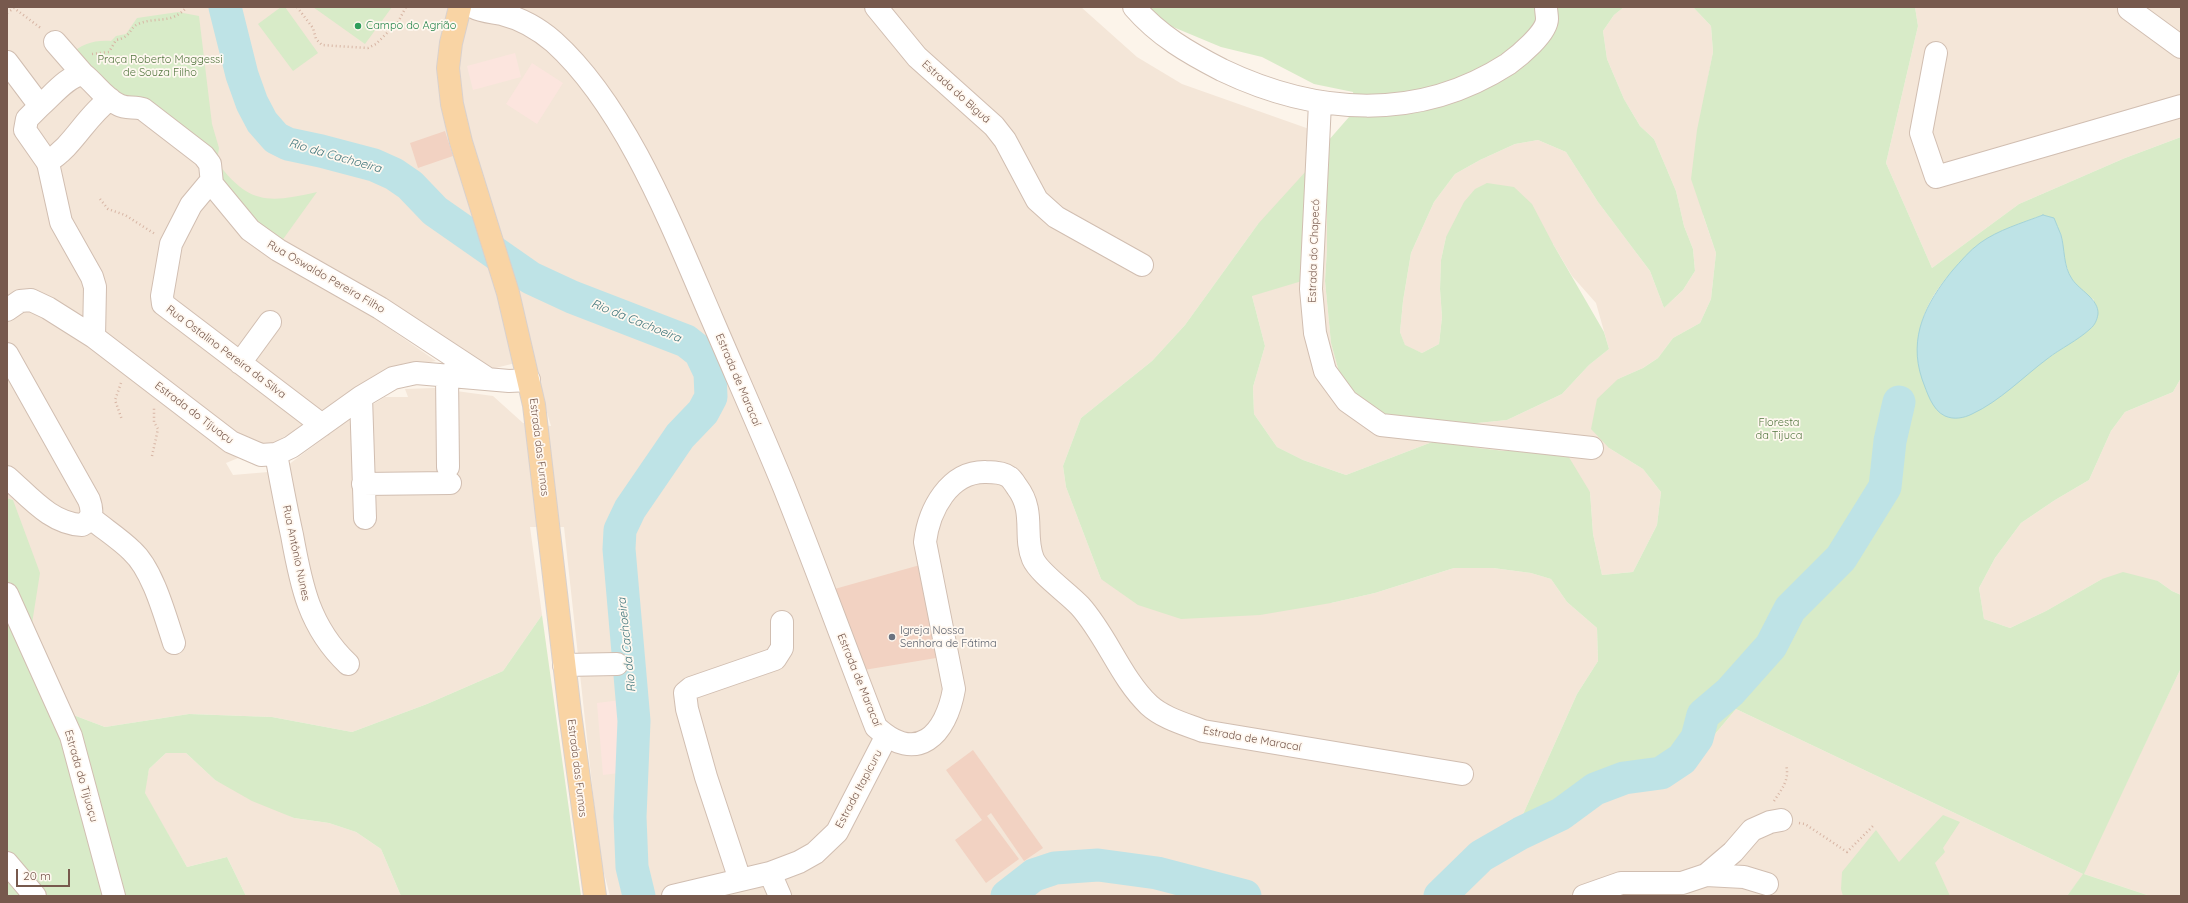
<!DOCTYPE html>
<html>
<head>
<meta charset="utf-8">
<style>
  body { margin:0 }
  #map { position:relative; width:2188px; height:903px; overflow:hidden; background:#fcf4ea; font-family:Quicksand,sans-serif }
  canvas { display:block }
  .frame { position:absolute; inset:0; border:8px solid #77594d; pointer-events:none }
  .scale { position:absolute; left:16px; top:869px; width:54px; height:18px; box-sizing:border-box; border:2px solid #77594d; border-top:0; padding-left:5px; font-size:12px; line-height:14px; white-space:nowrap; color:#77594d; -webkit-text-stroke:3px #fff8f0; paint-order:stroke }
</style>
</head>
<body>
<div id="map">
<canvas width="2188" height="903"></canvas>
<div class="frame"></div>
<div class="scale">20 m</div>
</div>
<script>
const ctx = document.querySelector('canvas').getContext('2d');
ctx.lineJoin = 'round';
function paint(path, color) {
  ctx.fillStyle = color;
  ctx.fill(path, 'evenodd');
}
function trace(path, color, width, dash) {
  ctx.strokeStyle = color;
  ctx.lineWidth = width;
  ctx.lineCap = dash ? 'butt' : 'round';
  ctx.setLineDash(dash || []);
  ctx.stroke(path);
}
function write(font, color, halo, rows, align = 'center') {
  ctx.font = font + ' Quicksand,sans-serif';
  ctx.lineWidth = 3.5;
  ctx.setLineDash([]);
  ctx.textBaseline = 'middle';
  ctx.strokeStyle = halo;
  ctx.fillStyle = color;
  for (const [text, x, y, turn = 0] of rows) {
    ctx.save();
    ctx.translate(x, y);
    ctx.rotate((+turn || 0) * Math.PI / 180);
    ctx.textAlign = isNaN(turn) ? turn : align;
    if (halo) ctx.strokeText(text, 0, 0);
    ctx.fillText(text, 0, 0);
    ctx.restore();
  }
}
const residential = new Path2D(`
  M7,7H1081L1137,57L1182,84L1329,136L1321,149L1327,194V249L1325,281L1331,343L1339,372L1448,426L1507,420L1562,394L1589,365L1609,349L1596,303L1572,276L1553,244L1446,237L1441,260L1440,289L1442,317L1439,344L1422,353L1405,346L1400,332L1403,301L1411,253L1434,202L1455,174L1480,160L1515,144L1538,140L1566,152L1598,202L1650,271L1664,308L1683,290L1695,271L1693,249L1684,226L1676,191L1654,139L1640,126L1624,99L1607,59L1603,31L1614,15L1624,7H1693L1711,26L1713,52L1706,88L1703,215L1716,253L1711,299L1700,323L1673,338L1658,358L1643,368L1618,379L1609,448L1643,469L1661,492L1657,525L1633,572L1602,575L1593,534L1590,492L1531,447L1505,451L1478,448L1440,439L1346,475L1303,460L1277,447L1254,414L1253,387L1265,346L1252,296L1258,224L1185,325L1152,361L1081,418L1063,466L1066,487L1101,579L1331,603L1375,593L1454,568H1493L1531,573L1551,579L1567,602L1597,628L1598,661L1577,694L1520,821L1502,836L1684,771L1736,709L2083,874L2181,668V896H2150L2084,874L2067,896H610L600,858L564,527H530L542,615L503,671L427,704L352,732L272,717L189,714L105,727L60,710L28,649L13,500L7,498ZM370,315L480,372L531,359L551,426L523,423L493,396L434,388L405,389L408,397H385L352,417L280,471L233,475L226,463L270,445L315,419L385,371L436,361Z
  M1915,7H2181V137L2125,158L2019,204L1932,268L1886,163L1918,26Z
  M2181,378V595L2172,591L2158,581L2102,579L2046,611L2010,628L1984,619L1979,588L1995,558L2021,523L2055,500L2089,480L2111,431L2125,412L2173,392Z
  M166,753H186L215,780L294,818L329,823L356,832L381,849L401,896H246L227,857L187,867L144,793L149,769Z`);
const commercial = new Path2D(`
  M515,53L521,77L473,90L467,66Z
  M532,63L563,83L537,124L506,104Z
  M629,699L627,772L603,775L597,703Z`);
const green = new Path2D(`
  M281,7H285L318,53L293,71L258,24Z
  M313,7H392L365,44Z
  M1136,7H1624L1614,15L1603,31L1607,59L1624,99L1640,126L1654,139L1676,191L1684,226L1693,249L1695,271L1683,290L1664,308L1650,271L1598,202L1566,152L1538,140L1515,144L1480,160L1455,174L1434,202L1411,253L1403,301L1400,332L1405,345L1422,353L1439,344L1442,317L1440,289L1441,260L1446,237L1464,202L1475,189L1487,183L1514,187L1532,204L1553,244L1604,332L1609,349L1589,365L1562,394L1507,420L1448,426L1384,419L1362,401L1339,372L1331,343L1325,281L1327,249V194L1321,149L1356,109L1353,92L1314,84L1262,57L1221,47L1149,17Z
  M1693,7H1915L1918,26L1886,163L1932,268L2019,204L2125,158L2181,137V378L2173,392L2125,412L2111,431L2089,480L2055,500L2021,523L1995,558L1979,588L1984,619L2010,628L2046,611L2102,579L2123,572L2158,581L2172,591L2181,595V668L2084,874L2150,896H2067L2083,874L1736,709L1684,771L1501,836L1520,821L1577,694L1598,661L1597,628L1567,602L1551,579L1531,573L1493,568H1454L1375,593L1331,603L1260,615L1181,619L1138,605L1101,579L1066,487L1063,466L1081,418L1152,361L1185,325L1258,224L1307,170L1302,281L1252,296L1265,346L1253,387L1254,414L1277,447L1303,460L1346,475L1440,439L1478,448L1505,451L1531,447L1567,454L1590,492L1593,534L1602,575L1633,572L1657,525L1661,492L1643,469L1609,448L1591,429L1597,399L1618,379L1643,368L1658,358L1673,338L1700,323L1711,299L1716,253L1691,179L1697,130L1713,52L1711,26ZM2043,215L2061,235L2064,258L2070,277L2081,290L2094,300L2090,329L2048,358L1928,394C1909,341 1919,305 1958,265C1966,258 1973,247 1982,242C2002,231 2022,223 2043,215Z
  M178,12L199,16L212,124L219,148L217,162C249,205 269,203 317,192L276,249L211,173L137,106L68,56C82,44 93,40 111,41L116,36L126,34L137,18Z
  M7,498L13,500L40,573L28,649L60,710L105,727L189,714L272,717L352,732L427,704L503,671L542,615L581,896H401L381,849L356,832L329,823L294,818L252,801L215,780L186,753H166L149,769L145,793L187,867L227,857L246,896H7Z
  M1943,815L1960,822L1943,848L1945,852L1935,863L1950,896H1843L1841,889L1842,872L1876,830L1899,862Z`);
const water = new Path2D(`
  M2043,215L2054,218C2056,224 2059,229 2061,235C2065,249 2063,266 2072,279C2079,290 2099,299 2098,314C2097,320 2095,325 2090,329C2077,341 2061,348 2047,359C2023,377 2000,401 1972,414C1964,418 1954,420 1945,416C1932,410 1927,392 1922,379C1908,337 1926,303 1952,271C1961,261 1969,251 1980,243C1998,230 2022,223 2043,215Z`);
const river = new Path2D(`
  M225,7L242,75L252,103L262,122L276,138L288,144L321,151L374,165L394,174L410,185L435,211L531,278L572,297L686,341L700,352L710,373L711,397L703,412L680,436L630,509L620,530L619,549L634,721L630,817L632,867L639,896
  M1007,896L1034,875L1055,868L1098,865L1157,873L1245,896
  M1440,896L1481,856L1521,833L1561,814L1595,789L1624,778L1661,773L1682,759L1697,738L1703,715L1730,692L1771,646L1790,609L1841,558L1885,487L1890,441L1899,402`);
const building = new Path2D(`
  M445,131L453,156L418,168L410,143Z
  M920,565L936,658L864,670L831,590Z
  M973,750L1043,848L1024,861L991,813L987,816L1019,859L986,883L955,840L982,820L946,770Z`);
const path = new Path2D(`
  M297,7L313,28L316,39L322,45L368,48L376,44L398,22L406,7
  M7,13L14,8L42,29
  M92,54L109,52L116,40C132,37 129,28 138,24C157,16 171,25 187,7
  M100,199L108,209L125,215L155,234
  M121,383L115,400L122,420
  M152,456L158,429L154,422V408
  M1774,801C1782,789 1790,779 1786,765
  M1799,823L1805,824L1847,852L1874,825`);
const minor = new Path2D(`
  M473,7C482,12 492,12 502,14C522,19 539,29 554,42C627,108 673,229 712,319C736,375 761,431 784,487C816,567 845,647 876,727C917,765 946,735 954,689L925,542C929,510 949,471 986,472C993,472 1004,473 1009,477C1012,479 1015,484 1017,487C1036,512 1023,535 1033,559C1039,573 1068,593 1080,606C1107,636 1120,677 1149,705C1163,718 1185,724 1203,731L1462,774
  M876,7L917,57L994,126L1005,140L1037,200L1056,217L1142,265
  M1134,7C1159,36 1189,53 1222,70C1316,115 1418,122 1508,64C1519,56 1547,33 1547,19C1547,15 1546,11 1546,7
  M2129,7V9L2181,47
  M55,42L83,74
  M1936,53L1921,133L1936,177L2181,106
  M7,62L40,106L27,119L25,130L48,163L61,222L92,277L95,287L94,337
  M1320,103L1311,289L1315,333L1325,371L1347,401L1381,425L1592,448
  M40,106C52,96 67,76 83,74C95,83 105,99 119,105C126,109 135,106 143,109L204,156L210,164L212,184L250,230L278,250L380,308L485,377
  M47,162C74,146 85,117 110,99
  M211,181L191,205L171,244L162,296L163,304L322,425
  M7,310L20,301L31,300L48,308L94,337L231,442L261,455L276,454L291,447L361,397L393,378L416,373L509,381L529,380
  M7,354L89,500C93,511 93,519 82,525C51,524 29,496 7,477
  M240,363L270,322
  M447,375L448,467
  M361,397L365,518
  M276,454C281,481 286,508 292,535C301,585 309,627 348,664
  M363,484L450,483
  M91,518C104,529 120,539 132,551C153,570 165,616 174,643
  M7,594L71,736L114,896
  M564,665L617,664
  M7,863L35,896
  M770,873L780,896
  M1706,875L1744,877L1767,884
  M740,880L706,777L687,709L685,693L691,688L775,659L782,648V622
  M673,896L770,873L799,862L815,853L837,832L886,737
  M1584,896L1621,883H1682L1706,875L1733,852L1752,830L1770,822L1781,820`);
const major = new Path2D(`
  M460,7L451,43L448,68L452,104L461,142L508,293L534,405L570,713L595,896`);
const markers = [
  [358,26,4,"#2e9e5b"],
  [892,637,4,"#6b7280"]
];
const leisureNames = [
  ["Campo do Agrião",366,26]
];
const parkNames = [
  ["Praça Roberto Maggessi",160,60],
  ["de Souza Filho",160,73],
  ["Floresta",1779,423],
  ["da Tijuca",1779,436]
];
const streetNames = [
  ["Estrada do Biguá",956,92,42],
  ["Estrada do Chapecó",1314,251,-88],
  ["Rua Oswaldo Pereira Filho",326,277,30],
  ["Rua Ostalino Pereira da Silva",226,352,37],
  ["Estrada de Maracaí",738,380,67],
  ["Estrada do Tijuaçu",194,413,37],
  ["Estrada das Furnas",539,447,83],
  ["Rua Antônio Nunes",296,553,78],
  ["Estrada de Maracaí",859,680,68],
  ["Estrada de Maracaí",1252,739,10],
  ["Estrada das Furnas",577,768,83],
  ["Estrada do Tijuaçu",81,776,74],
  ["Estrada Itapicuru",859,789,-62]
];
const worshipNames = [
  ["Igreja Nossa",900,631],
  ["Senhora de Fátima",900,644]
];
const waterNames = [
  ["Rio da Cachoeira",335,156,16],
  ["Rio da Cachoeira",636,321,22],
  ["Rio da Cachoeira",627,645,-96]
];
paint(residential, '#f4e6d8');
paint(commercial, '#fce5de');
paint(green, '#d8ebc8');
paint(water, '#bee3e6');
trace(water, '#a4d3d8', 1);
trace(river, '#bee3e6', 33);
paint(building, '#f2d2c2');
trace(minor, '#d1beb1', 24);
trace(major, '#d9d1cd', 24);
trace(path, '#d7b5a4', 2.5, [1, 3]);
trace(minor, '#fff', 22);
trace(major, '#f9d4a4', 22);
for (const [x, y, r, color] of markers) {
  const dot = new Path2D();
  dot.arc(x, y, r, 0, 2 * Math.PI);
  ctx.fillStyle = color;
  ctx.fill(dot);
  trace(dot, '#fff8f0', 1.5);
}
write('11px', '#27864d', '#fff8f0', leisureNames, 'left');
write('11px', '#547741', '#fff8f0', parkNames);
write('11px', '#77594d', '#fff8f0', streetNames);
write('11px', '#5b616d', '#fff8f0', worshipNames, 'left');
write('italic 12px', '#40767c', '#fff8f0', waterNames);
</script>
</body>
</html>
